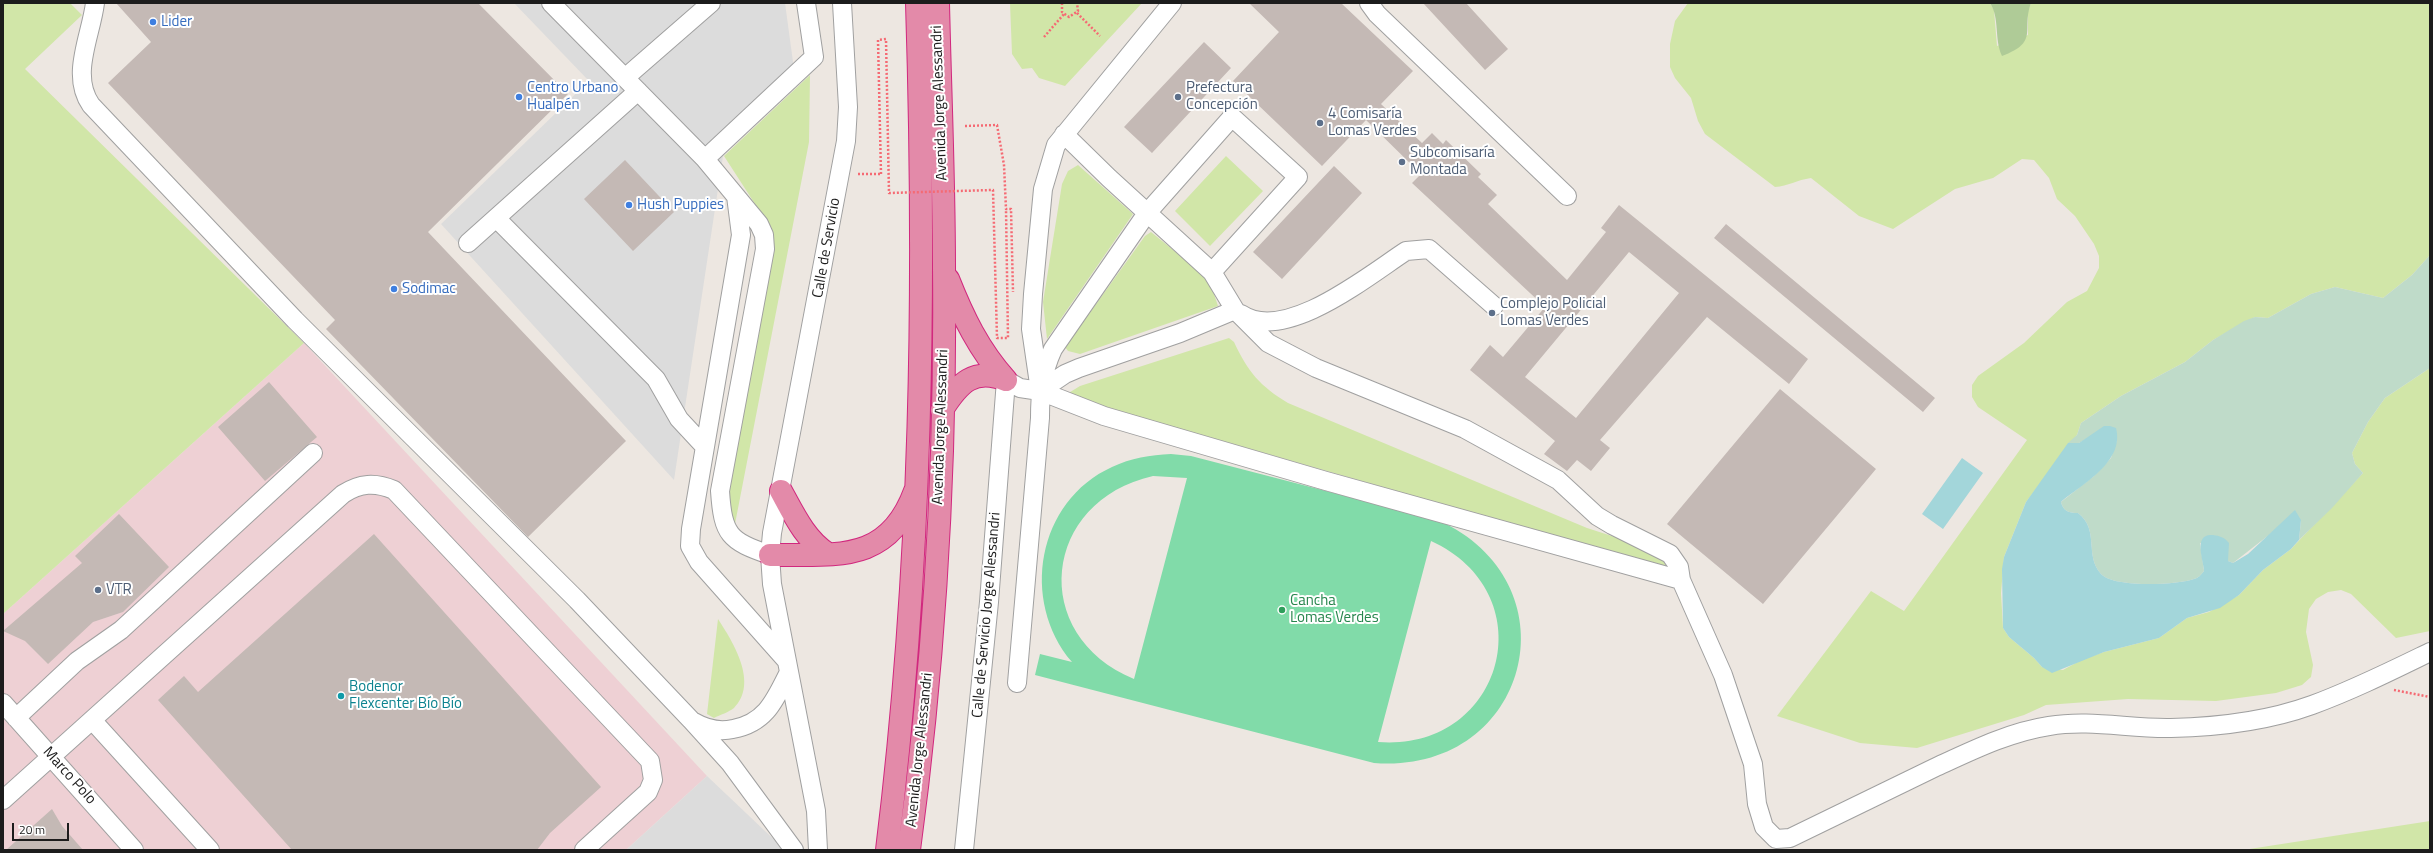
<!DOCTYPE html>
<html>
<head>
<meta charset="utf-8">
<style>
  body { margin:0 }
  #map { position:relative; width:2433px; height:853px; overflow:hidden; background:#ede7e1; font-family:"Titillium Web",sans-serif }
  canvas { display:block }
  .frame { position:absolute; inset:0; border:4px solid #1c1c1c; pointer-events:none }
  .scale { position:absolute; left:12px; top:823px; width:57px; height:18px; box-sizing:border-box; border:2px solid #1c1c1c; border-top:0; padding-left:5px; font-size:12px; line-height:14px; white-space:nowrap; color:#1c1c1c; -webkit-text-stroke:3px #fff; paint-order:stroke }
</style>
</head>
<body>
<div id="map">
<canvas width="2433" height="853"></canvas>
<div class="frame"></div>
<div class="scale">20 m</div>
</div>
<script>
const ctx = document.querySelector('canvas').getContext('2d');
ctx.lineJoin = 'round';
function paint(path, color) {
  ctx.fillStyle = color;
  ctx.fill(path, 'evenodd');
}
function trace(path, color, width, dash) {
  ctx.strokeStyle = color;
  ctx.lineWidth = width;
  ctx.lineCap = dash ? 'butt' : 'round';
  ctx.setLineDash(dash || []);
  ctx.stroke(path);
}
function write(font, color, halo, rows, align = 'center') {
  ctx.font = font + ' "Titillium Web",sans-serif';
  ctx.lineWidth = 4;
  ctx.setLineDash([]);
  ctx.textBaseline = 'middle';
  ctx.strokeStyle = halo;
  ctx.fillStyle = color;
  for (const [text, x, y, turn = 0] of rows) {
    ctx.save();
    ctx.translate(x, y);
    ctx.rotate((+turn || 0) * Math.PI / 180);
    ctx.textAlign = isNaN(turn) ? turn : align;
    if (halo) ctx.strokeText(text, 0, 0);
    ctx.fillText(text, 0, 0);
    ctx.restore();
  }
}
const commercial = new Path2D(`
  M304,343L707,776L626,850H3V614Z`);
const grass = new Path2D(`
  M3,3H70L82,15L25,69L304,343L3,614Z
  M1010,3H1142L1065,86L1039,78L1032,68L1022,69L1012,54Z
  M1688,3H1990L1994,10L1997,46L2028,35V11L2031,3H2430V255L2412,275L2383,298L2335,287L2311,294L2268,318L2255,317L2213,340L2185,362L2121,396L2081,423L2077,435L2026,502L2004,557L2001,593L2003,628L2009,637L2034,658L2042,667L2063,670L2083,659L2104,652L2159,638L2187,618L2209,612L2239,595L2263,570L2291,549L2363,473L2355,464L2352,453L2368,422L2385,398L2430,368V631L2396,638L2351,594L2341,590L2328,592L2316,599L2309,609L2306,632L2313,665L2311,677L2302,685L2276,693L2216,701L2128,699L2046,705L2024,715L1917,748L1860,743L1777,716L1871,591L1904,611L2027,440L1978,407L1972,397V385L1978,376L2024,343L2067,302L2087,291L2099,268V256L2094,244L2075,216L2057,199L2049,178L2034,160L2022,159L1993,178L1955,189L1893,229L1859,216L1811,178C1797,180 1788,186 1775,187L1705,134L1698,121L1691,98L1675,78L1670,67V44L1675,21Z
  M810,75L809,142L734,529L720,456L761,220L755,204L724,156Z
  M1226,156L1263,191L1210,246L1175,211Z
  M1078,165L1133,214L1047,339L1043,302L1062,184L1068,171Z
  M1151,232L1209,279L1218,306L1080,354L1068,351L1065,347L1068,343L1145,236Z
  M1229,338L1234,342C1248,372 1260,386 1288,403L1587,528L1618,538L1661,557L1668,569L1069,397L1067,394L1080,386Z
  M718,619C733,642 759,683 734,708C729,712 720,715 714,718L707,714Z
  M2430,821V850H2243Z`);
const forest = new Path2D(`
  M1990,3H2031C2021,30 2040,42 2002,56C1994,39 2000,18 1990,3Z`);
const wetland = new Path2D(`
  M2430,255V368L2385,398L2368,422L2352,453L2355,464L2363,473L2332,508L2299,540L2301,520L2274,531L2233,563L2228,561V550L2200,543L2204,571C2201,575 2198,578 2194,579C2178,585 2114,588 2101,574C2084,555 2100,530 2078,513C2069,513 2063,511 2061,502L2094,476L2111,458L2117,440L2090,437L2079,443H2068L2077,435L2081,423L2121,396L2185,362L2213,340L2244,321L2255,317L2268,318L2311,294L2335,287L2383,298L2412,275Z`);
const pitch = new Path2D(`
  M1171,454L1191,456L1438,520C1579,584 1529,775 1374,763L1035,675L1040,654L1072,662C1020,601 1037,501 1112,467C1131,458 1150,455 1171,454ZM1153,476L1187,478L1134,679C1028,635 1042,501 1153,476ZM1431,541C1547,594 1504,752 1378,742Z`);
const parking = new Path2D(`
  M514,3H785L796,84L723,156L674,480L441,224L589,81Z
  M707,776L785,850H626Z`);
const water = new Path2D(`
  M2104,426H2110L2116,428C2125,462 2082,484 2061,502C2063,511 2069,513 2078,513C2100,530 2084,555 2101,574C2114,588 2178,585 2194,579C2198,578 2201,575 2204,571C2204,561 2192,533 2213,535C2220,536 2224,537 2229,543L2228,561L2233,563L2248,554L2295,510L2301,520L2299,540L2291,549L2263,570L2239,595L2220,608L2187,618L2159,638L2104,652L2052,673L2042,667L2034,658L2009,637L2003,628L2002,569L2004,557L2026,502L2068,443H2079Z
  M1962,458L1983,473L1943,529L1922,514Z`);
const building = new Path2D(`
  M116,3H478L568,94L428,232L626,441L528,537L326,329L335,320L108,83L151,42Z
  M1249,3H1341L1413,71L1381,104L1422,143L1432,133L1443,144L1446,140L1481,174L1478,177L1497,195L1488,204L1567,280L1606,232L1601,228L1619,205L1808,359L1789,384L1707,317L1600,440L1610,448L1591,471L1577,460L1567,471L1544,454L1555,441L1470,370L1490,345L1503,357L1545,307L1412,183L1421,174L1366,120L1322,166L1233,81L1279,32ZM1629,252L1679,293L1576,418L1525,377Z
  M1423,3H1466L1508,49L1485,70Z
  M1204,42L1231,68L1152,153L1124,127Z
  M625,160L674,212L633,251L584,199Z
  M1334,166L1362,193L1282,279L1253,252Z
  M1726,224L1935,398L1923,412L1714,238Z
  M269,382L317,437L265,481L218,427Z
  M1780,389L1876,469L1763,604L1667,524Z
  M119,514L169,567L123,612L93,622L48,664L25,641L3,631L82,563L75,556Z
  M374,534L601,787L550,833L537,850H292L158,700L184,676L198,692Z
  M52,809L62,826L83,850H6Z`);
const path = new Path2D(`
  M1062,3V12L1069,17L1078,11L1077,3
  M1077,13L1100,36
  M1044,37L1064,14
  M965,126L997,125L1004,165L1006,209H1011L1013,292
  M858,174H881
  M2394,690L2430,697`);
const minor = new Path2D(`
  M95,3C91,36 70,75 91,105L295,320L577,600L691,720L730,763L794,850
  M551,3L705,159L759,224L764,235L765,249L720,491C723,535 729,541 770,555
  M1369,3L1377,14L1567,196
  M626,77L711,3
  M1064,134L1109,178L1212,272L1235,310L1268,343L1316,368L1465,429L1558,480L1597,516L1612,525L1670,554L1679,567L1681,580L1723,675L1753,764L1757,804L1764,827L1776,839L1790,838C1838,815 1886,791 1934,768C1971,751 2009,732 2049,726C2090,719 2130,729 2171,728C2217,727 2268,721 2312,705C2353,690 2391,671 2430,652
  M705,159L814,57L806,3
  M736,196L741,235L691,529L690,546L699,562L786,660
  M496,218L656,379L679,419L705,447
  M468,243L638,91
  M1241,314C1285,344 1369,275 1406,251L1429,249L1494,306
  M1039,384L1031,329L1033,294L1043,189L1056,145L1172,3
  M1040,391L1065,374L1079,368L1180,333L1235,310
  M1017,683L1040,418C1040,393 1042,373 1053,349L1147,213L1232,117L1298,177L1212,272
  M3,703L134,850
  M16,718L77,661L121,630L313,453
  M92,720L210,850
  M694,722C706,729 719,732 733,729C766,723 775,700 789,672
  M3,800L343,494C360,483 375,482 394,490L650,761L653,780L648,792L584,850
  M818,850L816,811L772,584L770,555L772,533L846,141L848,107L842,3
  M964,850L989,602L1006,380L1020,388L1040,391L1104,416L1326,481L1681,580`);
const highway = new Path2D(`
  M948,279C963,317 979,350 1006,380
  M942,410C959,383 974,367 1006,380
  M781,491C793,513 806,541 828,554
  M770,555C835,554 888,565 915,491
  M887,850C922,566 926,288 917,3
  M909,850C935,658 946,461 944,267C944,179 940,91 938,3`);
const pathBridge = new Path2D(`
  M881,174L878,40L886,39L889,193L993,190L997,338H1008L1006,209`);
const markers = [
  [153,22,4,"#3f7fe0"],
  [519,97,4,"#3f7fe0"],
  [1178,97,4,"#5c6f8a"],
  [1320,123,4,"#5c6f8a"],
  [1402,162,4,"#5c6f8a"],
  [629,205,4,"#3f7fe0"],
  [394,289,4,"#3f7fe0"],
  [1492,313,4,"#5c6f8a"],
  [98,590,4,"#5c6f8a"],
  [1282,610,4,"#2e9e5b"],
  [341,696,4,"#0f9aa8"]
];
const shopNames = [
  ["Lider",161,22],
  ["Centro Urbano",527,88],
  ["Hualpén",527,105],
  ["Hush Puppies",637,205],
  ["Sodimac",402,289]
];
const serviceNames = [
  ["Prefectura",1186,88],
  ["Concepción",1186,105],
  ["4 Comisaría",1328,114],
  ["Lomas Verdes",1328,131],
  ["Subcomisaría",1410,153],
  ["Montada",1410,170],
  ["Complejo Policial",1500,304],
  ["Lomas Verdes",1500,321],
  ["VTR",106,590]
];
const streetNames = [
  ["Avenida Jorge Alessandri",940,103,-92],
  ["Calle de Servicio",827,248,-80],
  ["Avenida Jorge Alessandri",941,427,-88],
  ["Calle de Servicio Jorge Alessandri",987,615,-85],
  ["Avenida Jorge Alessandri",920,750,-84],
  ["Marco Polo",69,776,48]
];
const leisureNames = [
  ["Cancha",1290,601],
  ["Lomas Verdes",1290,618]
];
const cultureNames = [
  ["Bodenor",349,687],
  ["Flexcenter Bío Bío",349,704]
];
paint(commercial, '#eed0d4');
paint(grass, '#d1e6a8');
paint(forest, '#afcb97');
paint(wetland, '#bfdbc9');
paint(pitch, '#81dba9');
paint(parking, '#dcdcdc');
paint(water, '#a3d6da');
paint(building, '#c4b9b5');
trace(minor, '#a0a0a0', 20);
trace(highway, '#d1287e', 24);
trace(path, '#f56a73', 2.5, [2, 2]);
trace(minor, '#fff', 18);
trace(highway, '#e38aa9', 22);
trace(pathBridge, '#f56a73', 2.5, [2, 2]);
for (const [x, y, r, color] of markers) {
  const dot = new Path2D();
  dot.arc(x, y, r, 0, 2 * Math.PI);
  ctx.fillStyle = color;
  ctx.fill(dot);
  trace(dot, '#fff', 1.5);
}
write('15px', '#366cbe', '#fff', shopNames, 'left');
write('15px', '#4e5e75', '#fff', serviceNames, 'left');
write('15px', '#1c1c1c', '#fff', streetNames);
write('15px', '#27864d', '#fff', leisureNames, 'left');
write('15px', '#0d838f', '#fff', cultureNames, 'left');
</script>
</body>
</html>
